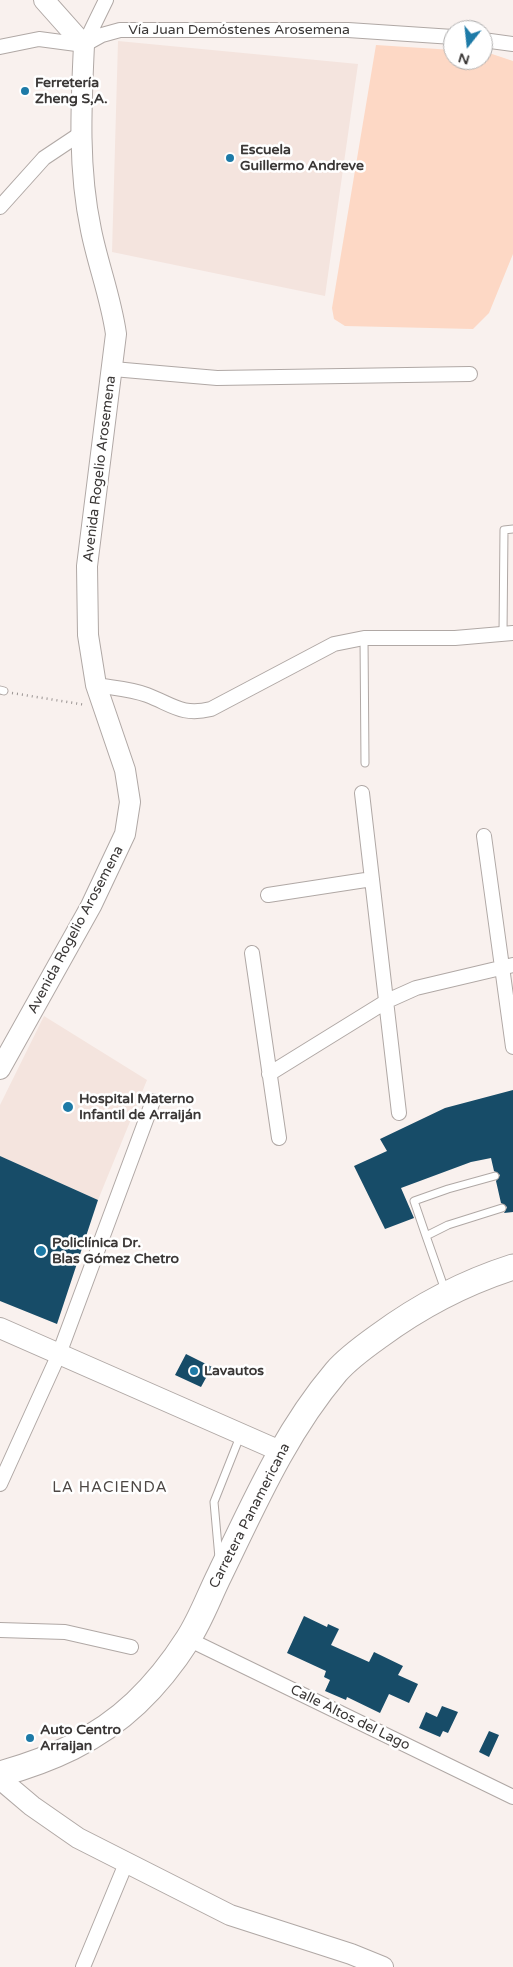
<!DOCTYPE html>
<html>
<head>
<meta charset="utf-8">
<style>
  body { margin:0 }
  #map { position:relative; width:513px; height:1967px; overflow:hidden; background:#f9f1ee; font-family:"Varela Round",sans-serif }
  canvas { display:block }
  .north { position:absolute; left:443px; top:20px; width:50px; height:50px; box-sizing:border-box; background:#fff; border:1px solid #b0afaf; border-radius:50%; rotate:196deg; font-size:14px; font-weight:700; line-height:20px; text-align:center; color:#3a3736 }
  .north::after { content:''; display:block; margin:auto; width:18px; height:22px; background:#1d7aa7; clip-path:polygon(50% 0,100% 100%,50% 72%,0 100%) }
</style>
</head>
<body>
<div id="map">
<canvas width="513" height="1967"></canvas>
<div class="north">N</div>
</div>
<script>
const ctx = document.querySelector('canvas').getContext('2d');
ctx.lineJoin = 'round';
function paint(path, color) {
  ctx.fillStyle = color;
  ctx.fill(path, 'evenodd');
}
function trace(path, color, width, dash) {
  ctx.strokeStyle = color;
  ctx.lineWidth = width;
  ctx.lineCap = dash ? 'butt' : 'round';
  ctx.setLineDash(dash || []);
  ctx.stroke(path);
}
function write(font, color, halo, rows, align = 'center') {
  ctx.font = font + ' "Varela Round",sans-serif';
  ctx.lineWidth = 5;
  ctx.setLineDash([]);
  ctx.textBaseline = 'middle';
  ctx.strokeStyle = halo;
  ctx.fillStyle = color;
  for (const [text, x, y, turn = 0] of rows) {
    ctx.save();
    ctx.translate(x, y);
    ctx.rotate((+turn || 0) * Math.PI / 180);
    ctx.textAlign = isNaN(turn) ? turn : align;
    if (halo) ctx.strokeText(text, 0, 0);
    ctx.fillText(text, 0, 0);
    ctx.restore();
  }
}
const built = new Path2D(`
  M118,41L358,64L325,296L112,252Z
  M44,1016L147,1080L98,1200L0,1156V1105Z`);
const green = new Path2D(`
  M376,45L453,50V60H483V51L513,61V254L489,313L473,329L345,326L334,319L332,308Z`);
const building = new Path2D(`
  M513,1090V1212L504,1213L507,1207L501,1203L496,1181L500,1175L494,1171L491,1158L471,1162L401,1188L414,1218L385,1229L354,1166L387,1151L380,1139L445,1108Z
  M0,1156L98,1200L57,1324L0,1301Z
  M186,1354L212,1367L201,1387L175,1375Z
  M304,1616L327,1627L328,1624L339,1629L331,1645L369,1662L374,1652L403,1666L398,1675L418,1684L409,1703L389,1694L380,1713L347,1697L346,1700L325,1691L330,1680L324,1677L326,1671L287,1653Z
  M442,1706L458,1712L448,1733L443,1731L440,1737L419,1728L426,1712L437,1717Z
  M489,1731L499,1735L489,1757L479,1752Z`);
const path = new Path2D(`
  M12,693L86,705`);
const lane = new Path2D(`
  M503,633L504,530L513,529
  M364,638L365,763
  M0,690L4,691
  M426,1236L414,1201L448,1189L495,1176
  M445,1290L426,1236L448,1225L502,1208
  M219,1558L214,1502L241,1434`);
const street = new Path2D(`
  M483,40L513,44
  M84,45L106,0
  M0,47L39,39L84,45L102,35L120,30H348L453,37
  M0,207L44,158L80,134
  M113,369L217,378L470,374
  M96,685C113,688 131,689 147,695C173,705 182,716 211,709L334,644L364,638H455L513,633
  M362,793L399,1113
  M484,836L513,1047
  M268,895L372,879
  M252,953L279,1138
  M269,1074L387,1001L416,988L513,965
  M0,1484L59,1354L153,1101
  M0,1630L65,1632L131,1647
  M188,1639L513,1797
  M83,1967L127,1861`);
const secondary = new Path2D(`
  M0,1069L91,906L125,834L130,802L125,770L96,685L88,635L87,566L116,334C111,298 98,265 91,230C78,169 81,107 84,45L44,0
  M0,1328L280,1451
  M0,1779L32,1806L78,1838L230,1915L351,1954L383,1967`);
const highway = new Path2D(`
  M0,1774C50,1760 97,1740 136,1703C155,1685 174,1661 188,1639C201,1619 209,1596 220,1574C254,1504 285,1432 336,1372C348,1358 365,1346 379,1336C421,1305 463,1283 513,1267`);
const markers = [
  [25,91,5,"#1d7aa7"],
  [230,158,5,"#1d7aa7"],
  [68,1107,6,"#1d7aa7"],
  [41,1251,6,"#1d7aa7"],
  [194,1371,5,"#1d7aa7"],
  [30,1738,5,"#1d7aa7"]
];
const streetNames = [
  ["Vía Juan Demóstenes Arosemena",239,30],
  ["Avenida Rogelio Arosemena",100,469,-83],
  ["Avenida Rogelio Arosemena",76,930,-62],
  ["Carretera Panamericana",250,1516,-63],
  ["Calle Altos del Lago",350,1718,26]
];
const poiNames = [
  ["Ferretería",35,83],
  ["Zheng S,A.",35,99],
  ["Escuela",240,150],
  ["Guillermo Andreve",240,166],
  ["Hospital Materno",79,1099],
  ["Infantil de Arraiján",79,1115],
  ["Policlínica Dr.",52,1243],
  ["Blas Gómez Chetro",52,1259],
  ["Lavautos",204,1371],
  ["Auto Centro",40,1730],
  ["Arraijan",40,1746]
];
const neighbourhoodNames = [
  ["LA HACIENDA",110,1488]
];
paint(built, '#f4e4de');
paint(green, '#fdd8c5');
paint(building, '#174c68');
trace(lane, '#b0a8a5', 9);
trace(street, '#b0a8a5', 16);
trace(secondary, '#b0a8a5', 22);
trace(highway, '#b0a8a5', 27);
trace(path, '#999391', 2.5, [1, 4]);
trace(lane, '#fff', 7);
trace(street, '#fff', 14);
trace(secondary, '#fff', 20);
trace(highway, '#fff', 25);
for (const [x, y, r, color] of markers) {
  const dot = new Path2D();
  dot.arc(x, y, r, 0, 2 * Math.PI);
  ctx.fillStyle = color;
  ctx.fill(dot);
  trace(dot, '#fff', 2);
}
write('14px', '#3a3736', '#fff', streetNames);
write('bold 14px', '#3a3736', '#fff', poiNames, 'left');
ctx.letterSpacing = '1px';
write('15px', '#4d4744', '#fff', neighbourhoodNames);
ctx.letterSpacing = '0px';
</script>
</body>
</html>
